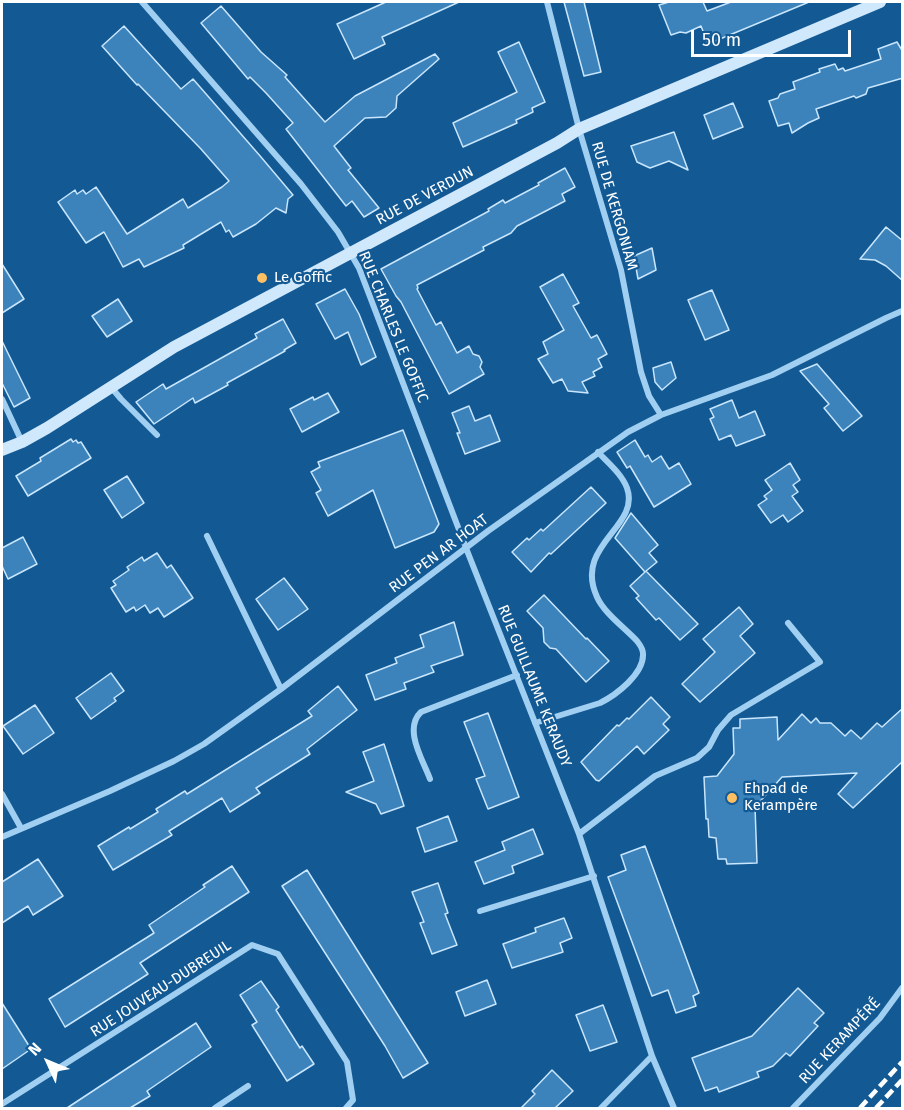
<!DOCTYPE html>
<html>
<head>
<meta charset="utf-8">
<style>
  body { margin:0 }
  #map { position:relative; width:904px; height:1110px; overflow:hidden; background:#135a94; font-family:"Fira Sans",sans-serif }
  canvas { display:block }
  .frame { position:absolute; inset:0; border:3px solid #fff; pointer-events:none }
  .north { position:absolute; left:18px; top:1032px; width:60px; height:60px; -webkit-text-stroke:4px #135a94; paint-order:stroke; rotate:314deg; font-size:16px; font-weight:700; line-height:24px; text-align:center; color:#fff }
  .north::after { content:''; display:block; margin:auto; width:21px; height:27px; background:#fff; clip-path:polygon(50% 0,100% 100%,50% 72%,0 100%) }
  .scale { position:absolute; left:691px; top:30px; width:160px; height:27px; box-sizing:border-box; border:3px solid #fff; border-top:0; padding-left:8px; font-size:18px; line-height:21px; white-space:nowrap; color:#fff; -webkit-text-stroke:4px #135a94; paint-order:stroke }
</style>
</head>
<body>
<div id="map">
<canvas width="904" height="1110"></canvas>
<div class="frame"></div>
<div class="north">N</div>
<div class="scale">50 m</div>
</div>
<script>
const ctx = document.querySelector('canvas').getContext('2d');
ctx.lineJoin = 'round';
function paint(path, color) {
  ctx.fillStyle = color;
  ctx.fill(path, 'evenodd');
}
function trace(path, color, width, dash) {
  ctx.strokeStyle = color;
  ctx.lineWidth = width;
  ctx.lineCap = dash ? 'butt' : 'round';
  ctx.setLineDash(dash || []);
  ctx.stroke(path);
}
function write(font, color, halo, rows, align = 'center') {
  ctx.font = font + ' "Fira Sans",sans-serif';
  ctx.lineWidth = 4.5;
  ctx.setLineDash([]);
  ctx.textBaseline = 'middle';
  ctx.strokeStyle = halo;
  ctx.fillStyle = color;
  for (const [text, x, y, turn = 0] of rows) {
    ctx.save();
    ctx.translate(x, y);
    ctx.rotate((+turn || 0) * Math.PI / 180);
    ctx.textAlign = isNaN(turn) ? turn : align;
    if (halo) ctx.strokeText(text, 0, 0);
    ctx.fillText(text, 0, 0);
    ctx.restore();
  }
}
const building = new Path2D(`
  M386,2H459L382,37L385,44L354,59L337,24Z
  M564,2H584L601,72L584,76Z
  M669,2H703L707,11L731,2H809L708,44L701,26L686,33L680,32L671,35L659,5Z
  M221,6L261,52L287,75L285,77L325,122L355,96L435,54L439,59L397,96L396,108L386,117L365,118L334,146L351,168L348,170L379,208L364,217L352,201L346,206L286,129L293,123L266,93L250,77L248,79L201,23Z
  M124,26L181,89L193,79L261,157L293,195L288,199L286,213L276,208L256,224L233,237L229,230L226,232L221,222L183,245L184,248L144,267L139,259L123,267L104,232L86,243L58,202L75,190L77,194L83,190L86,194L96,187L127,234L183,199L188,208L222,187L229,181L201,149L138,84L137,85L102,46Z
  M519,42L545,102L532,108L533,112L516,120L517,123L463,147L453,123L517,92L498,52Z
  M897,42L903,52V78L868,88L866,94L856,98L854,96L816,109L819,118L808,123L792,133L789,123L778,126L769,101L778,98L780,94L795,89L793,82L820,72L819,69L835,64L838,70L843,68L845,71L881,59L878,49Z
  M733,103L743,127L713,139L704,115Z
  M674,132L688,170L669,161L650,168L637,162L631,146Z
  M565,168L575,187L562,194L565,201L517,226L511,233L483,247L484,250L417,285L418,288L417,289L436,325L441,322L457,353L469,346L473,354L479,356L482,362L480,367L484,374L449,394L401,302L396,296L381,269L489,211L488,209L503,200L505,203L539,185L538,183Z
  M886,227L903,241V281L886,266L875,260L860,259Z
  M652,248L656,270L638,279L634,256Z
  M2,264L24,299L2,313Z
  M563,274L579,303L573,306L591,338L597,335L607,354L598,359L602,367L593,372L595,376L582,382L588,393L568,391L562,379L553,383L538,359L548,354L543,342L564,330L540,287Z
  M345,289L359,314L376,357L361,365L348,332L335,339L316,304Z
  M712,290L729,330L705,340L688,300Z
  M118,299L132,321L107,337L92,316Z
  M283,319L296,343L284,350L285,351L227,383L228,385L195,403L193,398L154,424L136,402L163,384L166,389L257,338L255,334Z
  M2,341L30,398L14,407L2,383Z
  M671,362L676,378L662,390L655,382L653,368Z
  M817,364L862,416L843,431L824,408L829,404L800,371Z
  M328,393L339,412L302,432L290,409L313,397L314,400Z
  M732,400L739,418L755,411L765,435L736,446L731,435L719,440L710,419L714,417L710,409Z
  M469,406L475,421L490,415L500,441L465,454L457,433H460L452,413Z
  M403,430L439,524L434,532L395,548L373,490L328,516L316,493L321,490L311,472L320,467L318,462Z
  M71,439L73,442L76,440L78,443L81,442L91,458L28,496L16,476L41,461L40,458Z
  M635,440L645,457L648,455L652,462L661,456L669,469L679,463L691,484L654,507L630,466L627,468L617,452Z
  M790,463L800,480L793,485L798,492L792,496L803,511L788,522L783,515L771,523L758,505L767,499L764,496L772,490L765,480Z
  M127,476L144,503L122,518L104,490Z
  M591,487L606,503L551,554L549,553L531,572L512,552L527,538L529,540L541,529L543,531Z
  M631,513L658,545L649,553L657,562L646,571L698,624L680,640L659,618L656,620L636,598L639,596L630,586L645,572L615,538Z
  M23,537L37,564L8,579L2,566V548Z
  M157,553L167,568L171,565L193,598L164,617L158,608L150,613L145,605L136,611L134,607L126,612L111,588L116,585L113,581L129,570L127,567L142,557L144,561Z
  M284,578L308,609L278,630L256,599Z
  M544,595L586,639L587,638L609,661L586,682L556,649L550,648L544,642L543,628L527,611Z
  M739,607L753,624L740,636L755,653L700,702L682,684L715,652L703,639Z
  M454,622L463,655L431,666L434,672L404,683L406,689L375,700L366,675L397,663L395,658L424,647L420,635Z
  M111,673L124,691L114,698L116,701L91,719L76,698Z
  M338,686L357,710L307,749L310,754L256,788L260,793L230,812L222,798L169,831L172,835L113,870L98,846L129,827L130,829L158,812L156,809L185,791L187,794L312,716L308,711Z
  M651,697L670,717L663,724L669,730L644,754L637,746L599,781L596,780L581,762L617,725L619,726L627,718L629,719Z
  M35,705L54,733L23,754L3,726Z
  M903,708V761L853,808L838,794L857,773L782,777L755,807L757,863L727,864L726,859H718L716,838L709,837L708,819H706L704,777L717,776L734,754L733,728H740V719L777,717L778,740L802,714L811,723L816,718L820,723H831L845,736L851,730L861,739L877,723L882,727Z
  M488,713L519,797L488,809L476,779L485,776L464,722Z
  M384,744L404,806L381,814L376,804L346,792L374,781L363,752Z
  M448,816L457,841L425,852L417,828Z
  M533,829L543,854L512,866L514,873L484,884L475,862L505,850L502,842Z
  M645,846L699,993L693,996L696,1006L676,1013L668,990L652,996L608,877L626,870L621,855Z
  M38,859L63,896L33,915L28,906L2,923V882Z
  M232,866L249,892L140,963L148,974L65,1027L49,999L154,933L149,925L205,887L203,885Z
  M307,870L428,1063L403,1078L385,1046L282,886Z
  M438,883L448,913L445,914L457,945L432,954L420,923L424,922L412,892Z
  M564,918L572,938L560,943L563,952L512,968L503,944L536,932L535,928Z
  M487,980L496,1004L465,1016L456,992Z
  M261,981L279,1007L276,1010L300,1048L302,1046L314,1064L287,1081L252,1025L257,1022L240,995Z
  M798,988L824,1013L814,1023L818,1026L790,1056L786,1053L773,1066L757,1072L759,1077L719,1092L717,1087L705,1091L692,1058L752,1036Z
  M2,1003L31,1049L2,1069Z
  M603,1005L617,1042L590,1051L576,1015Z
  M196,1023L211,1047L147,1091L150,1096L130,1108H67Z
  M552,1070L573,1091L555,1108H521L535,1094L532,1091Z`);
const street = new Path2D(`
  M142,2L301,184L338,232L359,268L466,548L579,834L652,1056L674,1108
  M547,2L579,129L621,270L641,372L649,396L661,415
  M110,386L121,399L157,435
  M2,399L22,442
  M207,536L281,689
  M535,723L600,703C616,695 644,674 643,654C643,648 640,645 637,641C625,628 604,613 597,597C573,545 641,527 627,488C622,474 607,462 598,452
  M430,779C423,760 403,729 421,712L517,675
  M2,794L21,828
  M579,834L655,776L697,758L709,747L718,730L731,715L820,662L788,623
  M2,837L110,791L174,761L204,744L281,689L488,531L628,432L661,415L772,375L886,318L902,311
  M480,911L594,876
  M2,1104L252,945L278,954L347,1062L353,1100L346,1108
  M215,1108L248,1086
  M601,1108L652,1056
  M793,1108L880,1018L902,988`);
const secondary = new Path2D(`
  M2,450L22,442L47,428L174,347L557,143L579,129L880,2`);
const rail = new Path2D(`
  M860,1108L902,1062
  M876,1108L902,1080`);
const markers = [
  [262,278,6,"#ffc063"],
  [732,798,6,"#ffc063"]
];
const streetNames = [
  ["RUE DE VERDUN",425,196,-28],
  ["RUE DE KERGONIAM",614,206,74],
  ["RUE CHARLES LE GOFFIC",393,327,68],
  ["RUE PEN AR HOAT",439,554,-37],
  ["RUE GUILLAUME KERAUDY",534,686,68],
  ["RUE JOUVEAU-DUBREUIL",161,989,-33],
  ["RUE KERAMPÉRÉ",840,1041,-47]
];
const poiNames = [
  ["Le Goffic",274,278],
  ["Ehpad de",744,789],
  ["Kerampère",744,806]
];
paint(building, '#3c83bc');
trace(building, '#c9e6fd', 1.5);
trace(street, '#a1cff2', 6);
trace(secondary, '#d0e8fc', 12);
trace(rail, '#fff', 4.5, [10, 4.5]);
for (const [x, y, r, color] of markers) {
  const dot = new Path2D();
  dot.arc(x, y, r, 0, 2 * Math.PI);
  ctx.fillStyle = color;
  ctx.fill(dot);
  trace(dot, '#135a94', 2);
}
write('15px', '#fff', '#135a94', streetNames);
write('15px', '#fff', '#135a94', poiNames, 'left');
</script>
</body>
</html>
